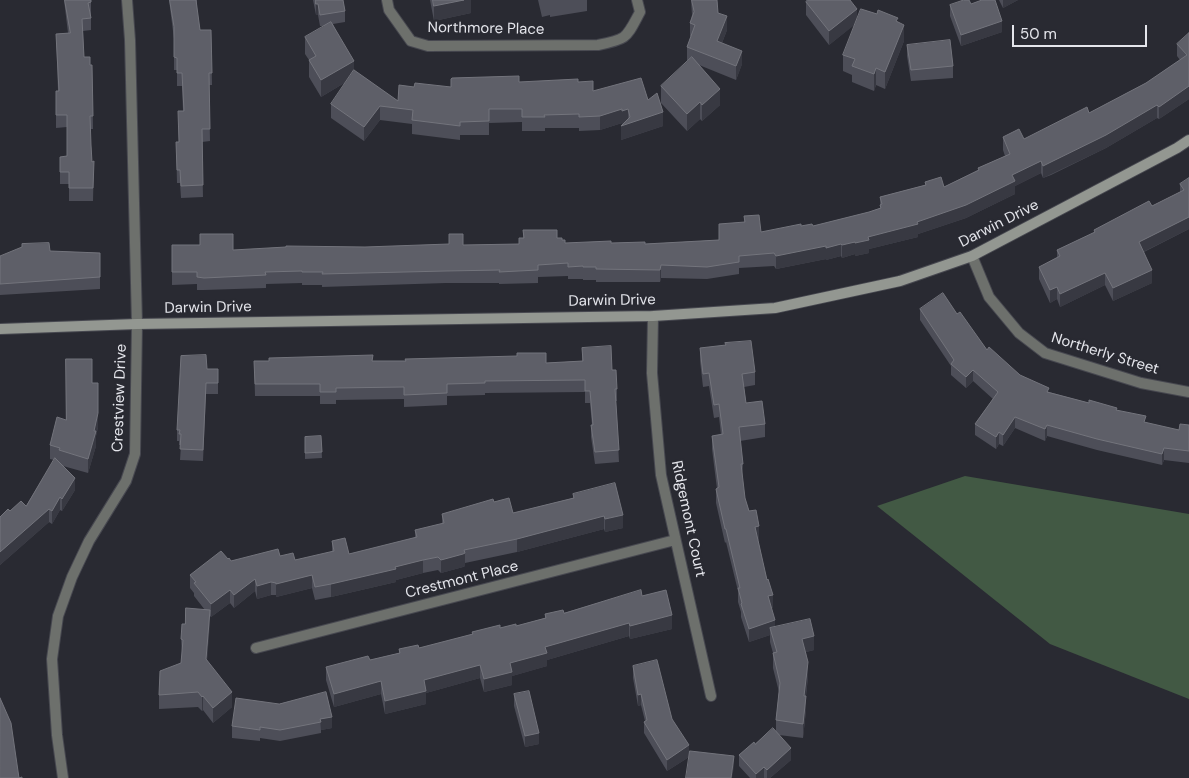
<!DOCTYPE html>
<html>
<head>
<meta charset="utf-8">
<style>
  body { margin:0 }
  #map { position:relative; width:1189px; height:778px; overflow:hidden; background:#292a32; font-family:"DM Sans",sans-serif }
  canvas { display:block }
  .scale { position:absolute; left:1012px; top:25px; width:135px; height:22px; box-sizing:border-box; border:2px solid #e4e5eb; border-top:0; padding-left:6px; font-size:15px; line-height:18px; white-space:nowrap; color:#e4e5eb; -webkit-text-stroke:4px #292a32; paint-order:stroke }
</style>
</head>
<body>
<div id="map">
<canvas width="1189" height="778"></canvas>
<div class="scale">50 m</div>
</div>
<script>
const ctx = document.querySelector('canvas').getContext('2d');
ctx.lineJoin = 'round';
function paint(path, color) {
  ctx.fillStyle = color;
  ctx.fill(path, 'evenodd');
}
function trace(path, color, width, dash) {
  ctx.strokeStyle = color;
  ctx.lineWidth = width;
  ctx.lineCap = dash ? 'butt' : 'round';
  ctx.setLineDash(dash || []);
  ctx.stroke(path);
}
function write(font, color, halo, rows, align = 'center') {
  ctx.font = font + ' "DM Sans",sans-serif';
  ctx.lineWidth = 4.5;
  ctx.setLineDash([]);
  ctx.textBaseline = 'middle';
  ctx.strokeStyle = halo;
  ctx.fillStyle = color;
  for (const [text, x, y, turn = 0] of rows) {
    ctx.save();
    ctx.translate(x, y);
    ctx.rotate((+turn || 0) * Math.PI / 180);
    ctx.textAlign = isNaN(turn) ? turn : align;
    if (halo) ctx.strokeText(text, 0, 0);
    ctx.fillText(text, 0, 0);
    ctx.restore();
  }
}
const green = new Path2D(`
  M965,476L1189,514V699L1050,644L877,506Z`);
const street = new Path2D(`
  M387,0L389,10L411,41L428,46L598,45C628,39 626,38 640,12L637,0
  M972,256L989,297L1019,333L1045,353L1141,383L1189,392
  M653,316L652,373L661,475L711,696
  M256,648L675,540
  M63,778L57,735L52,659L58,616L72,577L89,541L126,481L135,454L137,324L130,40L127,0`);
const secondary = new Path2D(`
  M0,329L137,324L653,316L775,308L900,281L972,256L1177,148L1189,140`);
const wall = new Path2D(`
  M64,0H91V30L83,31L84,57L90,65H92L93,129H90L92,162L94,161L93,201H69V184H60V157L67,156V127L56,128V91H58L56,34L68,33Z
  M169,0H197V10L200,30H211L212,85H209L210,141L202,142L203,197L181,198L180,183H177L176,142H179L183,111L182,86H177V70H174V39Z
  M313,0H343L345,11V22L333,24L354,71L398,101L414,87H451L519,82H578L593,91L648,100L663,126L621,140L622,123L600,130L579,131V128H545V131H522V122L489,123V135H460V140L412,134V124L380,120L364,141L331,118V104L346,82L321,97L309,77V60L305,54V37L325,26H320L318,15H316Z
  M430,0H471V13L434,21Z
  M538,0H587V11L550,17V15L542,17Z
  M691,0H717L718,13L727,30L722,43L742,64L736,80L699,65L720,105L702,121L700,119L687,131L661,103V86L688,61L687,60V47L691,36H690V23L692,15Z
  M806,0H850L857,19L898,22L904,41L885,89L876,85L874,91L852,82V75L843,71V55L855,24L829,45L806,15V2L807,1Z
  M999,0H1018L1003,8Z
  M971,4L1002,32L961,46L950,16V5Z
  M1189,33V99L1159,119L1157,118L1106,148L1051,175L1043,178L1041,173L1015,186V194L966,218L918,234V237L869,249V253L855,256V254L842,258L841,256L826,260V259L776,269L774,266L739,268V274L707,279L661,278L660,282H596V280H583V279H568V276L538,277V283L499,284V283H446L322,287V285H302V283L266,284V288L204,290H197V284L172,285V245L233,250L519,244L523,238V230L557,238L565,243L645,244L719,240L744,222V216L761,232L801,226H813L869,212L880,208V197L925,185V182L944,187L978,170V168L1005,156L1003,150V137L1024,139L1089,113L1146,83L1180,60L1177,56V44Z
  M907,45L953,66V78L911,81L907,56Z
  M1189,178V229L1144,252L1152,283L1113,301L1105,285L1060,307L1057,299L1050,303L1039,279V267L1057,258V250L1094,233V230L1152,206L1180,192V184Z
  M50,251L100,253V289L0,295V256Z
  M920,309L957,314L987,350L1020,375L1049,392L1089,403L1117,410L1146,423L1179,430L1189,425V463L1164,460L1162,465L1097,450L1047,436L1045,441L1015,428L1003,446L999,444L996,449L975,435V424L993,399L973,381L966,388L951,375V366L920,320Z
  M582,348L612,370L617,389V401H616L619,462L595,464L591,437V425H592L590,403H585V392L485,393V395L447,396V405L404,407V399L336,400V404H320V396H255L254,361H405V359L546,363L582,361Z
  M700,348L755,372V385L744,387L746,403L765,424V437L740,441L743,464L742,478L745,498L749,511L759,540H758L773,608H771L775,627L814,650L806,652L808,677L806,696V710L803,738L779,735L791,760L770,778H750L739,766V755L755,744L776,731V720L779,692L773,668V653L770,642V635L749,642L741,617V612L738,602V591L726,542L725,543L716,503V489H717L712,449V436L721,435L719,417L714,418L709,386L703,387L700,361Z
  M207,369H218V394H206L203,461L180,460L181,445H179V441H177V430Z
  M92,383L98,427L96,436V446L88,473L63,466L75,490L62,511L60,510L52,524L49,522L0,565V517L10,511L26,506L54,460L50,459V445Z
  M321,436L322,458L305,459V437Z
  M573,494L623,528L605,532L604,529L517,552L465,563V566L463,567L441,573L438,570L423,573L396,580V582L331,597L315,600L312,588L276,597V595H271L257,599L255,591L234,608L230,603L211,617L210,616L207,660L232,707L213,723L203,710L202,711L198,707L159,709V695L181,663L182,654L181,639L185,624L205,610L194,596V593L190,588V575L228,559L231,561L280,556L295,560L332,552V541L349,554L415,538V530L442,524V514L494,502L513,513L573,498Z
  M642,596L672,629L630,639L629,636L547,660V666L512,676V685L484,692L480,678L426,693V704L385,714L381,694L334,707L326,680V667L370,660L399,653V649L419,648L472,635V632L516,626L545,618V614L564,613Z
  M633,666L672,719L689,752L734,767L689,757L667,771L644,733V722L645,721L641,705L638,706L633,678Z
  M326,692L332,728L321,730V733L280,741L260,738V741L232,738V726L279,704Z
  M514,694L539,744L525,747L514,706Z`);
const shadedWall = new Path2D(`
  M464,0H471V13L434,21V6Z
  M1003,0H1018L1003,8Z
  M316,4H318V15H316Z
  M857,9V23L829,45V31Z
  M727,16V30L717,55V41Z
  M1002,21V32L961,46V35Z
  M904,25V41L885,89V72Z
  M742,51V64L736,80V66Z
  M354,61V77L321,97V80Z
  M876,68V85L874,91V74Z
  M1189,86V99L1159,119V107Z
  M720,89V105L702,121V105Z
  M700,102V119L687,131V114Z
  M1157,105V118L1106,148L1043,178V166Z
  M380,106V120L364,141V127Z
  M622,109V123L600,130V116Z
  M628,109V123L622,125V111Z
  M663,112V126L621,140V126Z
  M1041,161V173L1015,186V194L966,218L918,234V237L869,249V253L855,256V243L868,237L917,222Z
  M1189,217V229L1139,254V242Z
  M855,242V254L842,258V245Z
  M841,244V256L826,260V248Z
  M826,246V259L776,269V256Z
  M661,265V278L660,282V270Z
  M1152,270V283L1113,301V288Z
  M1105,273V285L1060,307V294Z
  M1057,287V299L1050,303V290Z
  M973,370V381L966,388V377Z
  M98,413V427L96,436V446L88,473V459L94,431Z
  M1015,417V428L1003,446V435Z
  M1047,425V436L1045,441V429Z
  M999,432V444L996,449V437Z
  M1164,448V460L1162,465V454Z
  M75,478V490L62,511V499Z
  M60,497V510L52,524V511Z
  M49,509V522L0,565V552Z
  M623,515V528L605,532V519Z
  M604,516V529L517,552V539Z
  M759,526V540L755,541V527Z
  M465,553V566L463,567L441,573V560Z
  M423,560V573L396,580V582L331,597V584L395,567Z
  M312,575V588L276,597V584Z
  M255,579V591L234,608V595Z
  M271,582V595L257,599V586Z
  M230,590V603L211,617V604Z
  M773,595V608L768,609V596Z
  M210,610V625L206,673V659Z
  M672,615V629L630,639V626Z
  M775,620V634L770,628V635L749,642V629Z
  M629,623V636L547,660V666L512,676V685L484,692V679L510,663L545,647Z
  M814,636V650L802,653V639Z
  M808,662V677L804,710V696Z
  M480,665V678L426,693V704L385,714V701L424,680Z
  M381,681V694L334,707V694Z
  M232,692V707L213,723V708Z
  M641,694V705L638,706V695Z
  M203,696V710L202,711V697Z
  M806,696V710L803,738V724Z
  M332,717V728L321,730L320,719Z
  M539,733V744L525,747V736Z
  M689,745V757L667,771V760Z
  M791,748V760L770,778H767V770Z
  M734,756V767L732,778H731Z
  M764,767V778H756V774Z`);
const building = new Path2D(`
  M65,0H91V2L88,3L91,18L82,19L84,57H90V65H92L93,116H90L91,145L92,162L94,161L93,188H69V172H60V157L67,156V115H56V91H59L56,34L70,33Z
  M170,0H196L200,30H211L212,73H209L210,129H202L203,185L181,186L180,170H177L176,142H179L178,111H184L182,73H177V58L174,57V27Z
  M316,0H343L345,11L320,15L318,4H316Z
  M433,0H464L434,6Z
  M692,0H717L718,13L727,16L717,41L742,51L736,66L687,47L695,25L690,23L694,12Z
  M808,0H850L857,9L829,31L806,2Z
  M964,0H969L971,4L982,0H995L1002,21L961,35L950,5Z
  M861,9L877,14L878,10L898,18L896,21L904,25L885,72L876,68L874,74L852,66L855,59L843,55Z
  M331,22L354,61L321,80L309,60L316,56L305,37Z
  M1189,33V86L1159,107L1157,105L1106,135L1051,162L1043,166L1041,161L1012,175L1015,181L966,205L917,222L918,224L868,237L869,240L855,243V242L842,245L841,244L826,248V246L776,256L774,253L739,256V262L707,267L661,265L660,270L596,269V267H583V266L568,267V263L538,265V270L499,272L500,270L446,271L322,274L323,272H302V271L265,272L266,275L204,278L197,277V272H172V245H200V234H233V250L286,247V246L365,247L449,244V234H463V245L519,244V238H524L523,230H557V238H562V240H565V243L611,241V243L645,242V244L719,240V224L745,222L744,216L759,215L761,232L801,224V226L812,224L813,226L869,212L881,208L880,205L882,204L880,197L926,185L925,182L941,177L944,187L979,170L978,168L1010,154L1003,137L1019,129L1024,139L1087,107L1089,113L1146,83L1187,55L1177,44Z
  M950,40L953,66L911,70L907,45Z
  M692,57L720,89L702,105L700,102L687,114L661,86Z
  M354,70L398,101L399,85L414,87L415,83L451,87V79L452,78L519,76V82L578,79V82L593,81V91L641,78L648,100L657,93L663,112L621,126L630,117L628,109L622,111V109L600,116L579,117V114L544,115L545,117H522V109H489V121L460,122V126L412,120L413,110L380,106L364,127L331,104Z
  M1189,178V217L1139,242L1152,270L1113,288L1105,273L1060,294L1057,287L1050,290L1039,267L1060,256L1057,250L1095,232L1094,230L1149,201L1152,206L1184,190L1180,184Z
  M49,243L50,251L100,253V277L0,284V256L22,247V244Z
  M943,293L957,314L960,312L987,350L989,347L1020,375L1049,388L1047,392L1089,403V400L1117,408L1116,410L1146,416L1144,422L1179,430L1180,424L1189,425V451L1164,448L1162,454L1097,439L1047,425L1045,429L1015,417L1003,435L999,432L996,437L975,424L998,392L973,370L966,377L951,364L954,360L920,309Z
  M751,341L755,372L742,374L746,403L762,401L765,424L739,427L743,464H741L745,498L749,511L756,510L759,526L755,527L767,580L768,579L773,595L768,596L775,620L749,629L741,604L742,603L738,588H740L726,529H725L716,489L719,487L712,436L723,434L719,404L714,405L709,373L703,374L700,348L726,345L725,343Z
  M611,346L612,370H616L617,389H615L619,450L595,452L591,425H593L590,391H585V380L485,381V383L447,384V393L404,395V387L336,388V392H320V384H255L254,361H269V358L373,355L372,361H406L405,359L517,356V353H546V363L583,361L582,348Z
  M206,355L207,369H218V383H206L203,450L180,449L181,434H179L180,430H177L181,356Z
  M66,359H92V383H98V413L94,431H96L88,459L59,450L60,448L50,445L57,417L66,420Z
  M321,436L322,452L305,453V437Z
  M55,458L75,478L62,499L60,497L52,511L49,509L0,552V517L8,509L10,511L21,501L26,506Z
  M615,483L623,515L605,519L604,516L517,539L464,550L465,553L463,554L441,560L438,557L423,560L395,567L396,569L331,584L315,587L312,575L276,584V583L271,582L257,586L255,579L234,595L230,590L211,604L194,583L196,582L190,575L221,551L228,559L229,558L231,561L278,549L280,556L293,553L295,560L334,551L332,541L345,538L349,554L417,537L415,530L444,523L442,514L493,499L494,502L509,498L513,513L574,498L573,494Z
  M641,590L642,596L666,590L672,615L630,626L629,623L545,647L547,653L510,663L512,672L484,679L480,665L424,680L426,691L385,701L381,681L334,694L326,667L368,656L370,660L400,653L399,649L418,645L419,648L473,634L472,632L500,625V628L516,624V626L546,618L545,614L563,610L564,613Z
  M186,608L210,610L206,659L232,692L213,708L203,696L202,697L198,692L159,695L160,671L181,663L183,640L181,639L182,624H185Z
  M810,619L814,636L802,639L808,662L804,696H806L803,724L776,720L780,683L773,653L777,652L770,628Z
  M657,660L672,719L689,745L667,760L644,722L647,720L641,694L638,695L633,666Z
  M529,691L539,733L525,736L514,694Z
  M326,692L332,717L320,719L321,722L280,730L260,727V730L232,726L236,698L279,704Z
  M0,698L11,723L19,778L22,777V778H0Z
  M773,728L791,748L767,770L764,767L756,774L739,755L754,742L755,744Z
  M690,751L734,756L731,778H686Z`);
const streetNames = [
  ["Northmore Place",486,29,1],
  ["Darwin Drive",999,224,-27],
  ["Darwin Drive",612,301,-1],
  ["Darwin Drive",208,308,-1],
  ["Northerly Street",1105,354,17],
  ["Crestview Drive",120,398,-88],
  ["Ridgemont Court",688,519,78],
  ["Crestmont Place",462,580,-14]
];
paint(green, '#425944');
trace(street, '#474850', 12);
trace(secondary, '#474850', 12);
trace(street, '#6d706c', 10);
trace(secondary, '#939791', 10);
paint(wall, '#4d4e58');
paint(shadedWall, '#383942');
paint(building, '#5e5f68');
trace(building, '#73747c', 1);
write('15px', '#e4e5eb', '#292a32', streetNames);
</script>
</body>
</html>
